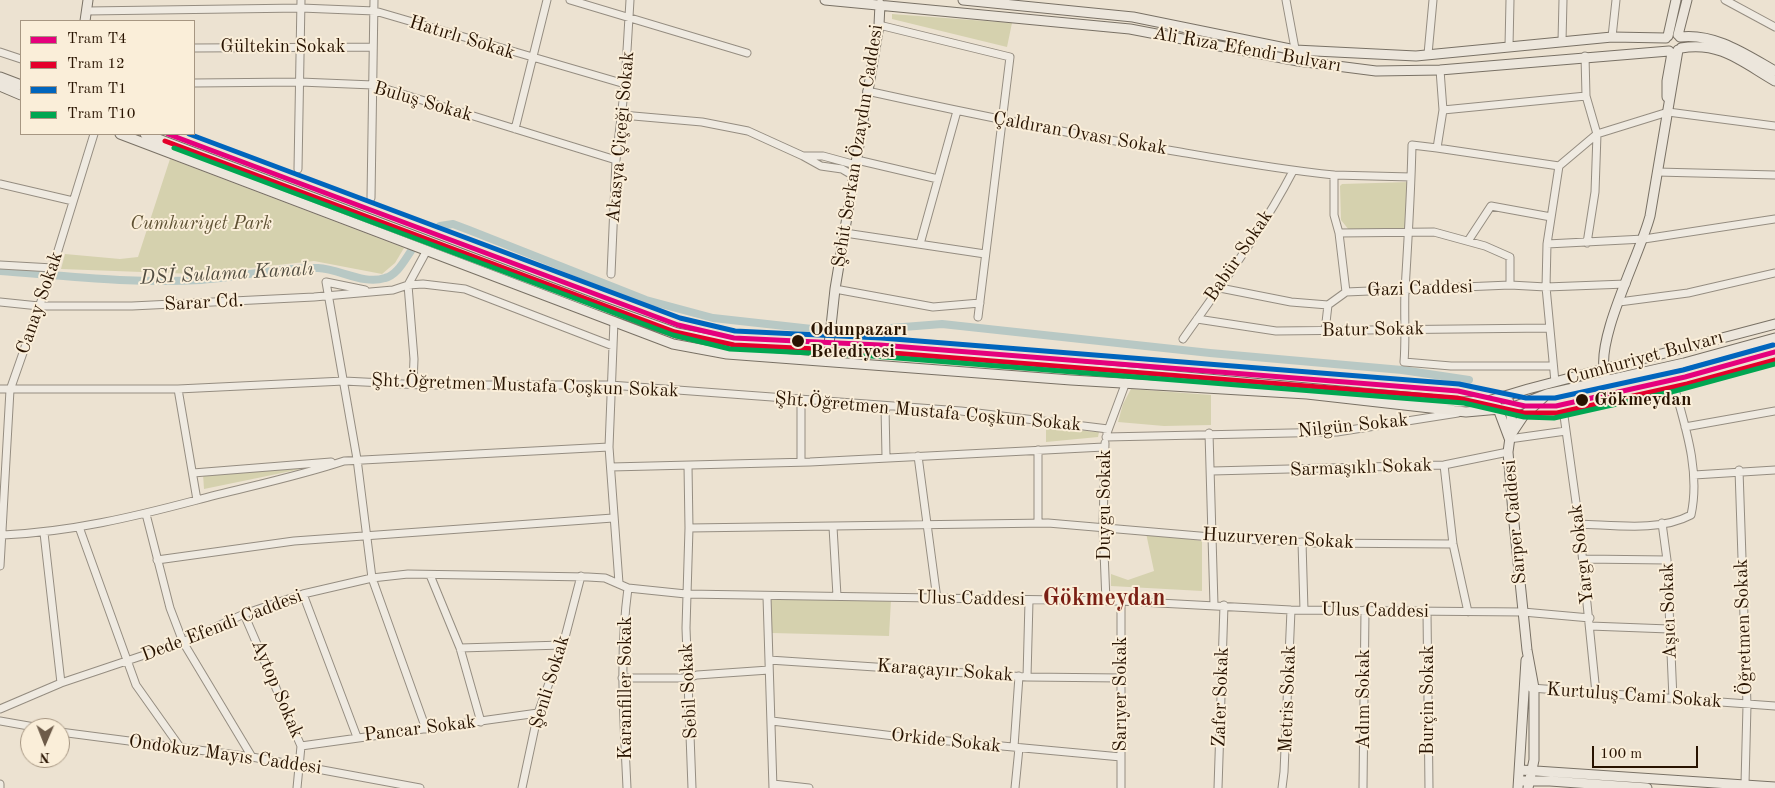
<!DOCTYPE html>
<html>
<head>
<meta charset="utf-8">
<style>
  body { margin:0 }
  #map { position:relative; width:1775px; height:788px; overflow:hidden; background:#ece2d1; font-family:"Old Standard TT",serif }
  canvas { display:block }
  .legend { position:absolute; left:20px; top:20px; width:175px; height:115px; box-sizing:border-box; background:#faeed9; border:1px solid #a69682; margin:0; padding:6px 9px; list-style:none; font-size:15px; color:#281300 }
  .legend li { display:flex; align-items:center; gap:10px; height:25px }
  .legend b { width:25px; border:1px solid #a69682 }
  .north { position:absolute; left:20px; top:718px; width:50px; height:50px; box-sizing:border-box; background:#faeed9; border:1px solid #a69682; border-radius:50%; rotate:181deg; font-size:14px; font-weight:700; line-height:20px; text-align:center; color:#281300 }
  .north::after { content:''; display:block; margin:auto; width:18px; height:22px; background:#6d5b49; clip-path:polygon(50% 0,100% 100%,50% 72%,0 100%) }
  .scale { position:absolute; left:1592px; top:746px; width:106px; height:22px; box-sizing:border-box; border:2px solid #281300; border-top:0; padding-left:6px; font-size:15px; line-height:18px; white-space:nowrap; color:#281300; -webkit-text-stroke:4px #faeed9; paint-order:stroke }
</style>
</head>
<body>
<div id="map">
<canvas width="1775" height="788"></canvas>
<ul class="legend">
<li><b style="height:6px;background:#e5007d"></b>Tram T4</li>
<li><b style="height:6px;background:#e4002b"></b>Tram 12</li>
<li><b style="height:6px;background:#0065bd"></b>Tram T1</li>
<li><b style="height:6px;background:#00a651"></b>Tram T10</li>
</ul>
<div class="north">N</div>
<div class="scale">100 m</div>
</div>
<script>
const ctx = document.querySelector('canvas').getContext('2d');
ctx.lineJoin = 'round';
function paint(path, color) {
  ctx.fillStyle = color;
  ctx.fill(path, 'evenodd');
}
function trace(path, color, width, dash) {
  ctx.strokeStyle = color;
  ctx.lineWidth = width;
  ctx.lineCap = dash ? 'butt' : 'round';
  ctx.setLineDash(dash || []);
  ctx.stroke(path);
}
function write(font, color, halo, rows, align = 'center') {
  ctx.font = font + ' "Old Standard TT",serif';
  ctx.lineWidth = 4;
  ctx.setLineDash([]);
  ctx.textBaseline = 'middle';
  ctx.strokeStyle = halo;
  ctx.fillStyle = color;
  for (const [text, x, y, turn = 0] of rows) {
    ctx.save();
    ctx.translate(x, y);
    ctx.rotate((+turn || 0) * Math.PI / 180);
    ctx.textAlign = isNaN(turn) ? turn : align;
    if (halo) ctx.strokeText(text, 0, 0);
    ctx.fillText(text, 0, 0);
    ctx.restore();
  }
}
const green = new Path2D(`
  M892,14L1012,23L1007,47L892,19Z
  M170,159L404,248L395,263L382,274L314,261L196,274L61,269L65,254L120,259L138,257Z
  M1409,182L1408,228L1349,230L1341,220L1340,186L1342,184Z
  M1131,389L1211,395V425L1164,426L1118,422L1123,404Z
  M1046,428L1099,432L1098,437L1046,442Z
  M306,466V468L204,489L203,474Z
  M1146,533L1202,541V591L1111,586V574L1128,580L1154,571Z
  M771,600H891L889,636L772,633Z`);
const canal = new Path2D(`
  M440,226L453,224L469,230L646,300L713,318L839,332L942,324L1210,353L1402,370L1469,380
  M0,271C66,276 135,284 201,280C240,277 279,267 318,268C340,269 363,285 385,278C397,275 404,261 411,251`);
const minor = new Path2D(`
  M570,0L747,53
  M1286,0L1296,54
  M1725,0L1775,27
  M87,11L301,8L375,11L625,84
  M879,25L1010,57L978,317
  M1612,37L1616,0
  M1562,41L1563,0
  M1509,46L1510,0
  M194,48L373,47
  M0,52L21,59
  M1428,54L1433,0
  M1585,56L1586,96L1597,134L1595,192L1587,243
  M1440,70L1443,110L1437,148L1559,166
  M194,83L300,82L373,85L616,160
  M867,91C971,114 1075,135 1180,152C1232,161 1283,170 1334,175V215L1339,233L1346,292
  M1443,110L1586,96
  M622,115L702,122L748,131L803,156
  M515,129L547,0
  M1437,148L1412,145C1411,193 1408,241 1405,290C1404,314 1406,338 1404,362L1451,366H1553
  M857,160L938,179
  M1559,166L1597,134L1668,112L1775,126
  M298,169L301,0
  M1657,172L1775,175
  M1334,175L1411,177
  M854,176L842,169L821,166L803,156H823L856,165
  M0,184L73,201
  M371,198L374,0
  M845,233L985,254
  M1339,233L1434,232L1485,246L1510,257V285
  M1468,241L1491,206L1551,217
  M920,244L957,111
  M1547,244L1644,239L1775,219
  M0,265L53,268
  M611,274L616,160L625,84L630,0
  M1220,288L1291,302L1328,305L1346,292L1510,285L1546,287L1626,284
  M835,289L933,307L980,303
  M365,290L326,282L357,459L372,578L426,729
  M0,302L39,306H132L314,297L393,290L408,285L423,284L465,289L613,346
  M1619,302L1688,293L1775,273
  M1197,319L1276,331L1549,328
  M614,321L609,447L619,583
  M1325,331L1328,305
  M1183,339C1221,285 1262,231 1293,171
  M1555,382L1546,287L1547,244L1559,166
  M413,384L414,359L408,285L427,250
  M0,389H178L344,381L423,385H610L961,411L1108,429
  M178,389L197,500
  M885,407L886,457
  M1564,416L1579,524L1596,693
  M1685,427L1775,411
  M1107,433L1126,382
  M1209,433L1214,605
  M1106,437L1337,432L1458,413
  M1509,439L1566,431
  M1105,443L1103,527L1106,601
  M1038,450V523
  M918,456L937,599
  M801,462V400
  M1444,465L1453,544L1468,612
  M688,466L689,528L686,628L692,788
  M611,467L810,462L1104,447
  M1739,470L1747,705L1745,784
  M1212,471L1444,465L1508,452
  M193,473L331,462
  M1694,475L1775,470
  M146,514L170,608L183,642L252,757
  M1662,523L1667,560L1673,699
  M1579,524C1615,525 1659,532 1691,515C1700,474 1687,432 1676,393
  M79,527L136,685L180,747
  M833,527L837,596
  M689,528L1048,523L1211,537L1312,543L1453,544
  M44,533L61,683
  M3,535C70,532 133,517 197,500C246,487 296,477 344,461L609,447
  M1302,542L1304,610
  M1583,559L1667,560
  M157,560L294,541L613,518
  M0,566L10,390L52,270L94,134
  M430,575L460,648L481,722
  M303,594L357,737
  M767,597L773,788
  M1121,601V788
  M1427,612L1429,788
  M244,614L301,746L297,788
  M1590,626L1669,629
  M460,648L563,645
  M769,660L1027,677L1121,678
  M1027,677L1029,601
  M622,678H687L697,675L769,670
  M1531,688L1775,706
  M0,709L61,683L183,642L244,614L303,594L372,578L408,574L588,577L605,578L628,588L686,594L1121,601L1291,610L1523,612L1590,618
  M0,721L40,728
  M772,721L894,736L1121,757
  M60,732L252,757L420,788
  M301,746L538,713
  M1014,747L1019,676
  M0,784V788
  M773,784L809,788
  M522,788L538,713L563,645L581,576
  M627,788C624,721 619,655 628,588
  M1015,788L1019,748
  M1218,788L1224,605
  M1282,788L1284,772L1291,610
  M1363,788L1365,610`);
const major = new Path2D(`
  M825,0L1130,29L1298,61L1376,71L1440,70L1669,51
  M963,0L1133,17L1295,50L1416,56L1612,37L1666,38
  M85,21L88,0
  M1678,35L1687,0
  M1668,36L1676,0
  M1680,37C1715,33 1745,54 1775,71
  M1681,48C1720,41 1742,62 1775,81
  M0,77L21,85
  M0,86L21,95
  M1667,97V81L1672,53
  M120,134L673,344L727,354L1071,380L1307,394L1466,412L1511,408L1547,394L1684,363L1775,338
  M145,134L598,305L677,333L730,343L922,353L1461,402L1488,401L1528,389L1775,324
  M828,354L835,289L879,25L880,4
  M1605,374C1595,339 1640,255 1650,216L1678,50
  M1509,402L1512,423L1508,452L1513,513L1527,650L1534,688V760L1528,788
  M1497,406L1509,438
  M1512,433L1524,415L1544,397
  M1521,770L1775,787
  M1523,781H1550L1647,788
  M1518,788L1526,660`);
const tram1 = new Path2D(`
  M168,134L678,325L734,338L880,345L1458,391L1525,406H1556L1685,377L1775,352`);
const tram2 = new Path2D(`
  M165,141L675,332L734,345L880,352L1457,398L1524,413H1557L1687,384L1775,360`);
const tram3 = new Path2D(`
  M189,134L680,318L735,331L881,338L1459,384L1526,398H1555L1683,370L1773,345`);
const tram4 = new Path2D(`
  M174,148L673,335L730,349L872,356L1464,403L1524,417L1554,418L1675,391L1775,364`);
const markers = [
  [798,341,7,"#281300"],
  [1582,400,7,"#281300"]
];
const streetNames = [
  ["Hatırlı Sokak",462,38,17],
  ["Gültekin Sokak",283,47],
  ["Ali Rıza Efendi Bulvarı",1247,50,10],
  ["Buluş Sokak",423,102,16],
  ["Çaldıran Ovası Sokak",1080,134,10],
  ["Akasya Çiçeği Sokak",621,137,-85],
  ["Şehit Serkan Özaydın Caddesi",858,146,-81],
  ["Babür Sokak",1239,256,-56],
  ["Gazi Caddesi",1420,289,-2],
  ["Canay Sokak",40,303,-71],
  ["Sarar Cd.",204,303,-3],
  ["Batur Sokak",1373,330,-1],
  ["Cumhuriyet Bulvarı",1645,358,-15],
  ["Şht.Öğretmen Mustafa Coşkun Sokak",525,386,2],
  ["Şht.Öğretmen Mustafa Coşkun Sokak",928,412,5],
  ["Nilgün Sokak",1353,426,-6],
  ["Sarmaşıklı Sokak",1361,468,-2],
  ["Duygu Sokak",1105,505,-90],
  ["Sarper Caddesi",1515,522,-95],
  ["Huzurveren Sokak",1278,539,3],
  ["Yargı Sokak",1582,554,-97],
  ["Ulus Caddesi",971,599,1],
  ["Ulus Caddesi",1375,611,1],
  ["Aşıcı Sokak",1669,611,-92],
  ["Dede Efendi Caddesi",222,626,-21],
  ["Öğretmen Sokak",1744,627,-92],
  ["Karaçayır Sokak",945,671,4],
  ["Şenli Sokak",550,682,-73],
  ["Karanfiller Sokak",626,688,-90],
  ["Aytop Sokak",277,689,67],
  ["Sebil Sokak",689,691,-93],
  ["Sarıyer Sokak",1121,694,-90],
  ["Kurtuluş Cami Sokak",1634,696,4],
  ["Zafer Sokak",1221,697,-88],
  ["Metris Sokak",1288,699,-88],
  ["Adım Sokak",1364,699,-90],
  ["Burçin Sokak",1428,700,-90],
  ["Pancar Sokak",420,729,-7],
  ["Orkide Sokak",946,741,6],
  ["Ondokuz Mayıs Caddesi",225,755,8]
];
const parkNames = [
  ["Cumhuriyet Park",201,224]
];
const stopNames = [
  ["Odunpazarı",810,330],
  ["Belediyesi",810,352],
  ["Gökmeydan",1594,400]
];
const waterNames = [
  ["DSİ Sulama Kanalı",227,274,-3]
];
const districtNames = [
  ["Gökmeydan",1104,599]
];
paint(green, '#d5d1ae');
trace(canal, '#b8c8c4', 8);
trace(minor, '#958d81', 9);
trace(major, '#797165', 11);
trace(minor, '#efeae1', 7);
trace(major, '#ece6dc', 9);
trace(tram1, '#e5007d', 5);
trace(tram2, '#e4002b', 5);
trace(tram3, '#0065bd', 5);
trace(tram4, '#00a651', 5);
for (const [x, y, r, color] of markers) {
  const dot = new Path2D();
  dot.arc(x, y, r, 0, 2 * Math.PI);
  ctx.fillStyle = color;
  ctx.fill(dot);
  trace(dot, '#faeed9', 2);
}
write('19px', '#281300', '#faeed9', streetNames);
write('italic 19px', '#5e5133', '#faeed9', parkNames);
write('bold 19px', '#281300', '#faeed9', stopNames, 'left');
write('italic 20px', '#534e42', '#faeed9', waterNames);
write('bold 24px', '#7a1f14', '#faeed9', districtNames);
</script>
</body>
</html>
